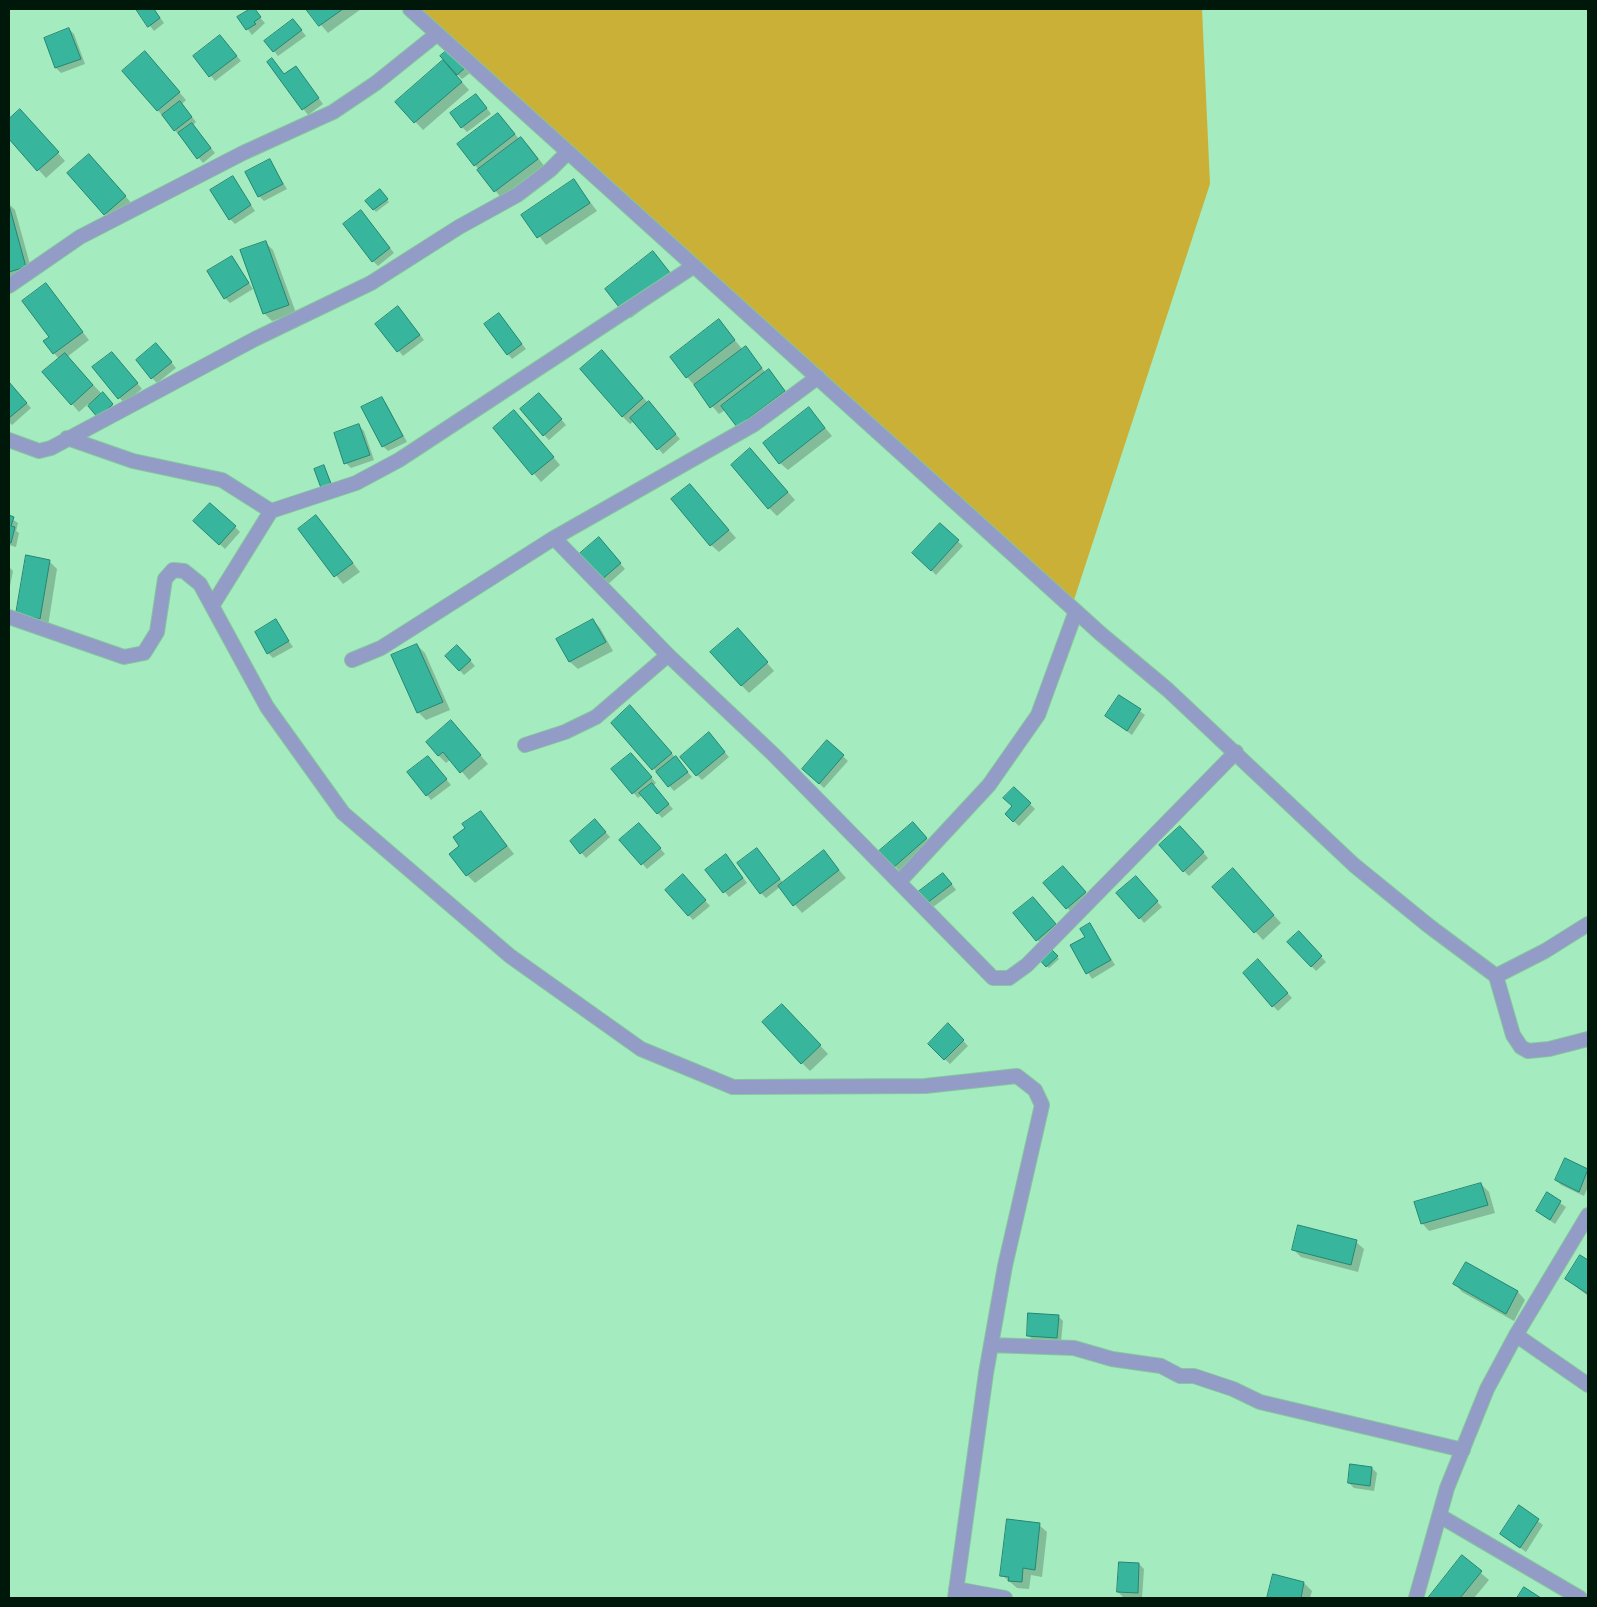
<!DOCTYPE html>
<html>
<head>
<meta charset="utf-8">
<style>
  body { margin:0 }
  #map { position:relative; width:1597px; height:1607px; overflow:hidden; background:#a4ebbf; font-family:"DejaVu Sans",sans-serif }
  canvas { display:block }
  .frame { position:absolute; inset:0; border:10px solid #001809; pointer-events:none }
</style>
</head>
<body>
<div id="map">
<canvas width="1597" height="1607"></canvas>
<div class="frame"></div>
</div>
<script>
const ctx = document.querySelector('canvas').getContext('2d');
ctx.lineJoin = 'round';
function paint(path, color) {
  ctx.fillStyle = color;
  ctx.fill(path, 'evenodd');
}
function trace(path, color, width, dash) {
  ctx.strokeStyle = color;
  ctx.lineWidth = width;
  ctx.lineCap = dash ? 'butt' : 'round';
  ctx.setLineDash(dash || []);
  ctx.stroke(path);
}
const green = new Path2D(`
  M421,9H1202L1210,184L1071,609Z`);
const shadow = new Path2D(`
  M137,9H154L164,23L154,31Z
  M252,9L265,23L252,35L239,18Z
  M307,9H361L328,33Z
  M298,26L306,36L278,56L274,51Z
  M69,29L74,34L85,64L61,73L56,68Z
  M225,42L241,61L215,81L195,56Z
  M454,55L470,73L462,79L457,74L456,75L469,90L423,130L397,102L451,69Z
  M152,61L186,100L182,104L196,122L193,125L215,153L203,163L124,71Z
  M268,62L285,76L300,73L323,104L308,115Z
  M481,100L491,114L467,132L462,127Z
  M20,110L65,161L46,178L9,137V120Z
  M498,114L520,140L521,139L529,146L545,167L502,199L475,165Z
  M270,161L287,189L264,201L259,196Z
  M97,163L133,205L113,222L69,173Z
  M233,178L255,211L235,224L230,219Z
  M574,181L597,211L546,245L523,215Z
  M382,193L389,202L376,212L367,201Z
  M9,204L15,210L33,275L13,281L9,277Z
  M361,211L394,253L378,266L373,261Z
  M266,243L273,250L296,313L272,321L265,314L242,251Z
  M653,253L677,283L631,318L623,311Z
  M232,257L253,289L230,303L225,298Z
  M46,285L89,340L67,357L117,410L99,417L88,404L79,412L72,404L59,359L54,353Z
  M403,313L424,340L403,356L377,324Z
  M499,315L526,349L512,359L508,354Z
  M719,321L743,350L745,348L766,373L768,371L776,379L792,399L746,434L725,410L719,414L687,377Z
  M161,350L176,368L157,383L152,378Z
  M117,358L142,389L124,403L94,368Z
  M610,360L680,439L663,454L634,421L630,424L622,416Z
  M9,384L31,408L12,425L9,422Z
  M381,398L386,403L407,442L388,451L383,446Z
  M544,399L566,425L549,440L544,435Z
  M809,409L832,436L788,470L780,463Z
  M522,420L560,465L541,482L495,428Z
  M359,426L364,431L374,460L351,468L346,463Z
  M758,458L795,500L777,516L769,508Z
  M324,466L333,486L324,489Z
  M690,485L736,538L719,552L711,545Z
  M316,516L360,572L343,584L299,529Z
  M9,517L18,523L16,531L19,533L16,547L9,545Z
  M940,525L963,546L936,575L914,553Z
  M200,526L235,527L240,532L225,549Z
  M604,544L625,569L606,586L601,581Z
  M49,561L57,569L48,626L25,622Z
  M9,567L13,571L9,591Z
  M593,620L600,628L613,651L578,669L570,662L558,639Z
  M275,621L293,647L273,658L268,653Z
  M745,637L774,671L749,693L741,685Z
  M417,645L425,653L450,710L426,720L418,712Z
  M462,651L475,666L464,675L446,656Z
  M1120,696L1145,715L1132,735L1106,716Z
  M638,714L692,777L674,791L612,723Z
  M459,730L488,764L469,780L451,759L446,763L438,755Z
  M713,739L729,757L702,780L697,775Z
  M827,741L848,761L824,788L808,773Z
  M428,757L451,785L431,800L409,773Z
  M636,759L656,783L653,786L673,809L662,818L642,795L638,798L613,770Z
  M1014,788L1035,809L1019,826L1006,814L1014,806Z
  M481,812L514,854L475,883L467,875L461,846L467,829Z
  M600,826L610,837L586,858L571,841Z
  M917,828L931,843L899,871L895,866Z
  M644,830L665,854L647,869L621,840Z
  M1185,832L1208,858L1189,876L1184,871Z
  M823,851L846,878L802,913L780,887L766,898L761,893L762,854L783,883Z
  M731,861L747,883L729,897L707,870Z
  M1068,872L1090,898L1072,913L1045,883Z
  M1240,878L1281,923L1263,940L1214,887Z
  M948,879L956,890L933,907L920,892Z
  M687,881L710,906L693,920L666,890Z
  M1140,883L1162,907L1144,923L1140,918Z
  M1038,903L1060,930L1042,945L1015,914Z
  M1090,925L1115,965L1092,979L1071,946L1086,937Z
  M1299,933L1326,962L1316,971L1289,942Z
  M1050,950L1059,959L1049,968L1040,959Z
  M1263,966L1292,998L1278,1011L1273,1006Z
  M790,1013L828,1054L810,1071L802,1063Z
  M948,1025L968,1046L950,1064L929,1044Z
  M1566,1160L1588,1171V1187L1584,1196L1561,1185L1556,1180Z
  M1481,1184L1489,1192L1495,1213L1429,1231L1422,1223Z
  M1547,1194L1566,1207L1555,1224L1537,1211Z
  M1356,1242L1364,1249L1358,1272L1301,1257L1293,1249Z
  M1581,1256L1588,1261V1296L1566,1279Z
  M1466,1263L1518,1292L1525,1300L1514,1321L1462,1292L1455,1284Z
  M1058,1316L1063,1321L1061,1342L1033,1340L1028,1335Z
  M1372,1468L1377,1473L1374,1491L1354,1488L1349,1483Z
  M1519,1507L1543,1525L1526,1552L1501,1534Z
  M1039,1525L1047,1532L1042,1577L1031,1575L1029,1589L1017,1588L1002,1575Z
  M1462,1557L1489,1580L1474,1598H1430Z
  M1139,1564L1144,1569L1142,1598L1123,1597L1118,1592Z
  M1273,1576L1304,1583L1312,1591L1310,1598H1268Z`);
const building = new Path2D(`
  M136,9H154L160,18L148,27Z
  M250,9H255L261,17L254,22L256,24L246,30L237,17Z
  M306,9H343L319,26Z
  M293,19L302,30L273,52L264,41Z
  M69,28L81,59L55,68L44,38Z
  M220,35L237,56L209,77L193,56Z
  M450,48L466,67L457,75L440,56Z
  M145,51L180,92L157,111L122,71Z
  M272,58L284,74L296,66L319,98L302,110L267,62Z
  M443,60L462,82L414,123L395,102Z
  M476,94L487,108L461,128L450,113Z
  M180,101L192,117L174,131L162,115Z
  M20,109L59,152L37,171L9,139V119Z
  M498,113L515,134L474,166L457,144Z
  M192,123L211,148L197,159L178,133Z
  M521,137L538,159L494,192L477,170Z
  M89,154L126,196L104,215L67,173Z
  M270,159L283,184L258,197L245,172Z
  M233,176L251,205L229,220L210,190Z
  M574,179L590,203L537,238L521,215Z
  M380,189L388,199L373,210L365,201Z
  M9,205L26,267L9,272Z
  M361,210L390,248L372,262L343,224Z
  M266,241L289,305L263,314L240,250Z
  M653,251L671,274L622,311L605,289Z
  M232,256L249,283L224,299L207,271Z
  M46,283L83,332L53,354L43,341L49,337L22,301Z
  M398,306L420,335L397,352L375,324Z
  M499,313L522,344L507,355L484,324Z
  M719,319L735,340L686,378L670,357Z
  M156,343L172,362L151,379L136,360Z
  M746,346L762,368L710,408L694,385Z
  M602,350L643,398L622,417L580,369Z
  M112,352L138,383L118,399L92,367Z
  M65,353L93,385L71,405L42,372Z
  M769,369L785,391L737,427L721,406Z
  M9,382L27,403L9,418Z
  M103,392L113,404L98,418L88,406Z
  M539,393L562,419L543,436L520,409Z
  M382,397L403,436L382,447L361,407Z
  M649,401L676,434L657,450L630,418Z
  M809,407L825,428L779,464L763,443Z
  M514,410L554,457L532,475L493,428Z
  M359,424L370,455L344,464L334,433Z
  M750,448L788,492L768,509L731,465Z
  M324,465L331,484L321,488L314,469Z
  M690,484L729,530L710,546L671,499Z
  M210,503L236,526L219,545L193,521Z
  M9,515L14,517L11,526L15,527L11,543L9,542Z
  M316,515L353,563L334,577L298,529Z
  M940,523L959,540L931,571L912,553Z
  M599,537L621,563L600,581L578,555Z
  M26,555L50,560L40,619L16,614Z
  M276,619L289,641L267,654L255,632Z
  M593,619L606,642L569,662L556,639Z
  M738,628L768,662L741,686L710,652Z
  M417,644L443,702L417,713L391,655Z
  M457,645L471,660L459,671L445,656Z
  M1119,695L1141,709L1127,731L1105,716Z
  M630,705L672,753L652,770L611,723Z
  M451,720L481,755L460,773L443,752L438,756L426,742Z
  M709,732L725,752L696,776L680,757Z
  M827,740L844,755L819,784L802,769Z
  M631,753L652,777L632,794L611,769Z
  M428,756L447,779L426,796L407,772Z
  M676,756L688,772L668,787L656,772Z
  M652,783L669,804L657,814L639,793Z
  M1014,787L1031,803L1013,822L1005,814L1012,806L1003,798Z
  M481,811L507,846L466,876L449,854L459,846L453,837L465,828L462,824Z
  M595,819L606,832L580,854L570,841Z
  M913,822L927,838L894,867L879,851Z
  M639,823L661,848L641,865L619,840Z
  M1180,826L1204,852L1183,872L1159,845Z
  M757,848L780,879L760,894L737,863Z
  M824,850L839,870L793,906L778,886Z
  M726,854L743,878L723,893L705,870Z
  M1063,866L1086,892L1066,909L1043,883Z
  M1233,868L1274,915L1254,933L1212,887Z
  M943,873L952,884L927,903L918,892Z
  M683,874L706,900L688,916L665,890Z
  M1136,876L1158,901L1139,919L1116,893Z
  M1033,897L1056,924L1036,941L1013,913Z
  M1090,923L1111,960L1086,974L1070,945L1085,937L1080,929Z
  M1299,931L1322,956L1311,967L1287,942Z
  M1050,948L1058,956L1046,967L1038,958Z
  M1258,959L1288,993L1272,1007L1243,973Z
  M782,1004L821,1045L801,1064L762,1022Z
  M948,1023L964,1040L944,1060L928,1044Z
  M1565,1158L1588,1169L1579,1192L1555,1180Z
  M1481,1183L1488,1205L1421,1224L1414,1202Z
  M1547,1192L1561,1201L1550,1220L1536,1211Z
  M1298,1225L1357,1240L1351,1265L1292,1250Z
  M1580,1255L1588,1260V1294L1565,1279Z
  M1466,1262L1518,1291L1506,1314L1453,1284Z
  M1028,1313L1059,1315L1057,1338L1027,1336Z
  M1350,1464L1372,1467L1370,1486L1348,1483Z
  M1519,1505L1539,1519L1520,1548L1500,1534Z
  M1007,1519L1040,1523L1035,1570L1023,1568L1022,1582L1008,1581L1009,1577L1000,1576Z
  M1462,1555L1482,1571L1460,1598H1428Z
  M1119,1562L1139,1563L1138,1593L1117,1592Z
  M1273,1574L1304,1582L1301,1598H1267Z
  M1524,1587L1541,1598H1517Z`);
const street = new Path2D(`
  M410,9L1101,634L1168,690L1354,865L1429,926L1496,976L1513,1035L1521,1047L1528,1051L1549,1049L1588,1039
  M9,286L80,237L243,153L333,112L376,83L437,34
  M67,438L133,461L222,480L271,511
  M9,440L39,451L51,448L255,339L371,283L459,227L517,195L550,170L568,152
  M554,538L668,655L773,754L993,978H1009L1027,965L1236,752
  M212,606L271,511L356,483L399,460L694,266
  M9,617L124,657L144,653L157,632L165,579L173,570L184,571L200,584L267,707L343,813L510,956L641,1049L733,1087L925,1086L1017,1076L1035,1090L1042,1105L1005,1266L986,1373L955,1598
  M352,660L381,648L554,538L753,425L818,377
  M525,745L565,732L596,717L668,655
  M899,882L989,785L1038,715L1076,611
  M1496,976L1545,951L1588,924
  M1516,1335L1588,1385
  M991,1345L1074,1348L1112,1359L1161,1366L1180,1376H1194L1233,1389L1260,1402L1463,1450
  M1440,1516L1580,1598
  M956,1589L1005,1598
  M1416,1598L1447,1488L1487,1389L1516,1335L1588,1215`);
paint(green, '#cbb037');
paint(shadow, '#0003');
paint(building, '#38b69d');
trace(building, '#238672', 1);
trace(street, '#86c59e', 16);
trace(street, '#939bc7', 14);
</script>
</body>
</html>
